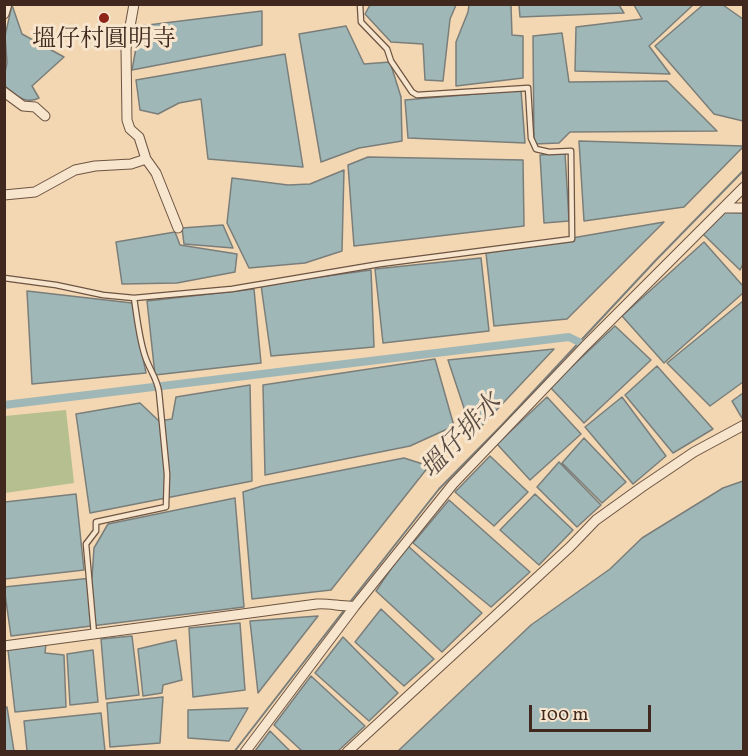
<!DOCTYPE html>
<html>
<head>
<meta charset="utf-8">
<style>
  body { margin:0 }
  #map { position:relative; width:748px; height:756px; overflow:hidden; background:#f3d7b2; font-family:Vollkorn,serif }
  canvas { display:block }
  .frame { position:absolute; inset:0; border:6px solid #40281e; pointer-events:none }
  .scale { position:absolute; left:529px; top:705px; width:122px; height:27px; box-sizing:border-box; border:3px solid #40281e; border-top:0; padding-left:8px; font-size:18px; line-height:21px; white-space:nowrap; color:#40281e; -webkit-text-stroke:4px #f7e5cd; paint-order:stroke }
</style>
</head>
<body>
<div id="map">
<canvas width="748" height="756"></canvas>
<div class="frame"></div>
<div class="scale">100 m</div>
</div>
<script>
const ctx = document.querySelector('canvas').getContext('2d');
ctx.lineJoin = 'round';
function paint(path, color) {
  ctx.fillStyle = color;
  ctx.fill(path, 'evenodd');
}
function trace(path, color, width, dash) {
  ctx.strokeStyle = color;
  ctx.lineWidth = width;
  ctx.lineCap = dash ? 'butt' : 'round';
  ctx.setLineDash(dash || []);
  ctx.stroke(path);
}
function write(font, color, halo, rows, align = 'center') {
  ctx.font = font + ' Vollkorn,"Noto Serif TC",serif';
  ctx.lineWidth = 6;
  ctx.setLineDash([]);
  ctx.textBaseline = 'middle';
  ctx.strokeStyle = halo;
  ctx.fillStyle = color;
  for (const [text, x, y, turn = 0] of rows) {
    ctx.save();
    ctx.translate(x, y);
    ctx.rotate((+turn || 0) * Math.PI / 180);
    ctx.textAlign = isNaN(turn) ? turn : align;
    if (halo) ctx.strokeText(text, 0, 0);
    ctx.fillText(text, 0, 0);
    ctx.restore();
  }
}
const green = new Path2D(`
  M66,410L74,483L5,493V416Z`);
const water = new Path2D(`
  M704,4L723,5L743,19V121L714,114L655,46Z
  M12,5L22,34L64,57L32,86L39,98C25,105 16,95 5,86V72L7,63L5,36Z
  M370,5H456L450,19L443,81L425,80L423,44L391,42L365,14Z
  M469,5H511L512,35L523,36V78L456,86V42L468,12Z
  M519,5H619L624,13L520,17Z
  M634,5H693L649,46L670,74L575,71L576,27L642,19Z
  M262,11V45L132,70L140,26Z
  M346,26L364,64L390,62L401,97L402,141L359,148L321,162L299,34Z
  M562,33L569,82L667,81L717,131L570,132L559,143L534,144L533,36Z
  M285,54L303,167L208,159L201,99L179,103L158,114L140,110L136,80Z
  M521,90L525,143L408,138L405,100Z
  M579,141L743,146H744L684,207L584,221Z
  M565,153L569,221L544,223L540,155Z
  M368,157L523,160L524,226L354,246L348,165Z
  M344,170L342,251L305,263L249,268L227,223L232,178L288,185L310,184Z
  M724,212L743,213V264L740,270L703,234Z
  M664,222L567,319L494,326L486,253Z
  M223,225L233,248L184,244L182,228Z
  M175,232L180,245L237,254L235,272L177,283L122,284L116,242Z
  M704,242L743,286V293L664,363L622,316Z
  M481,258L489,331L383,343L375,269Z
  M371,270L374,347L271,356L261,285Z
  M254,289L261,363L155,375L147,301Z
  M27,291L132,303L146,373L32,384Z
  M743,301V382L710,406L667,363Z
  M615,326L651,360L584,423L550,387Z
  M554,349L473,435L448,360Z
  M435,359L454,426L410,446L265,475L263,385Z
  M657,366L713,429L673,453L625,395Z
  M250,385L252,481L90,513L76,414L140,403L159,421L172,419L176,397Z
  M743,393L744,417L742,418L732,401Z
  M547,397L581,434L530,480L497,444Z
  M622,397L666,456L633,484L585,427Z
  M584,438L626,482L602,503L562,463Z
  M490,456L528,492L494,526L455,492Z
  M404,458L429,466L331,590L252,599L243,492L262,486Z
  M559,462L601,505L577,527L537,487Z
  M743,481V751H398L531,625L610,569L642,538L723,488Z
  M76,494L84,570L5,579V502Z
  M535,494L573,530L539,565L500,530Z
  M235,498L244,607L11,636L4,587L92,578L94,548L108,524Z
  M449,500L530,572L491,607L413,543Z
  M407,545L482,613L442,652L376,591Z
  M381,609L434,659L404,686L355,642Z
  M318,616L258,693L250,621Z
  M240,623L245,690L193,697L189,628Z
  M132,636L139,695L106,699L101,639Z
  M343,637L398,693L369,721L315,673Z
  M176,640L182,680L163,685L162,693L143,696L138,649Z
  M46,644L45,653L64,655L66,707L15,712L8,650Z
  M93,650L98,702L70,705L67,654Z
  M311,676L365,726L338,751H302L274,725Z
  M163,697L160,743L110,747L107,703Z
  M5,707H7L14,751H5Z
  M248,708L229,741L188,738V710Z
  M101,713L105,751H27L24,721Z
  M270,731L290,751H255Z`);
const stream = new Path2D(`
  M350,602L439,489L502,425L656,260L744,170
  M234,752L345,609`);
const canal = new Path2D(`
  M4,405L569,337L579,342`);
const service = new Path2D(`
  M4,278L56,285L103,295L134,298L232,289L380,264L572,239L571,151L549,152L536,149L531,138L528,88L417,95L412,92L391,61L387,49L361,22L360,4
  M94,634L86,544L96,531V522L166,507L167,474L159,392C157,378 149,369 145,356C139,338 137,317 134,298`);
const minor = new Path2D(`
  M134,4L126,49L127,120L130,129L139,137L146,159L156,173L178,228
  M4,14L7,4
  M4,92L23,106L35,107L45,116
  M4,195L35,192L75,170L95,166L131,164L146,159
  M723,208H744
  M4,646L317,604C330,603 342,607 355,606
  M245,752L355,606L453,484L585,346L744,187
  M347,752L570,547L596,520L642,487L694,452L744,425`);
const markers = [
  [104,18,6,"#8f2418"]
];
const poiNames = [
  ["塭仔村圓明寺",104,42]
];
const waterNames = [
  ["塭仔排水",463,438,-47]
];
paint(green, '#b5bf90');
paint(water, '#a0b7b7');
trace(water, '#7a7e7a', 1.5);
trace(stream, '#7a7e7a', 2);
trace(canal, '#a0b7b7', 8);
trace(service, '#6d5443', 7);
trace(minor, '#6d5443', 11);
trace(service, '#f7e5cd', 4.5);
trace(minor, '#f7e5cd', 9);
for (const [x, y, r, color] of markers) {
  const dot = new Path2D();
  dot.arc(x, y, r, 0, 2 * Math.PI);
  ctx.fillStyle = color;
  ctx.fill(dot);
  trace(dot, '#f7e5cd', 2);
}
write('24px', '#40281e', '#f7e5cd', poiNames);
write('italic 26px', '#584c44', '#f7e5cd', waterNames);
</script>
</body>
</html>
